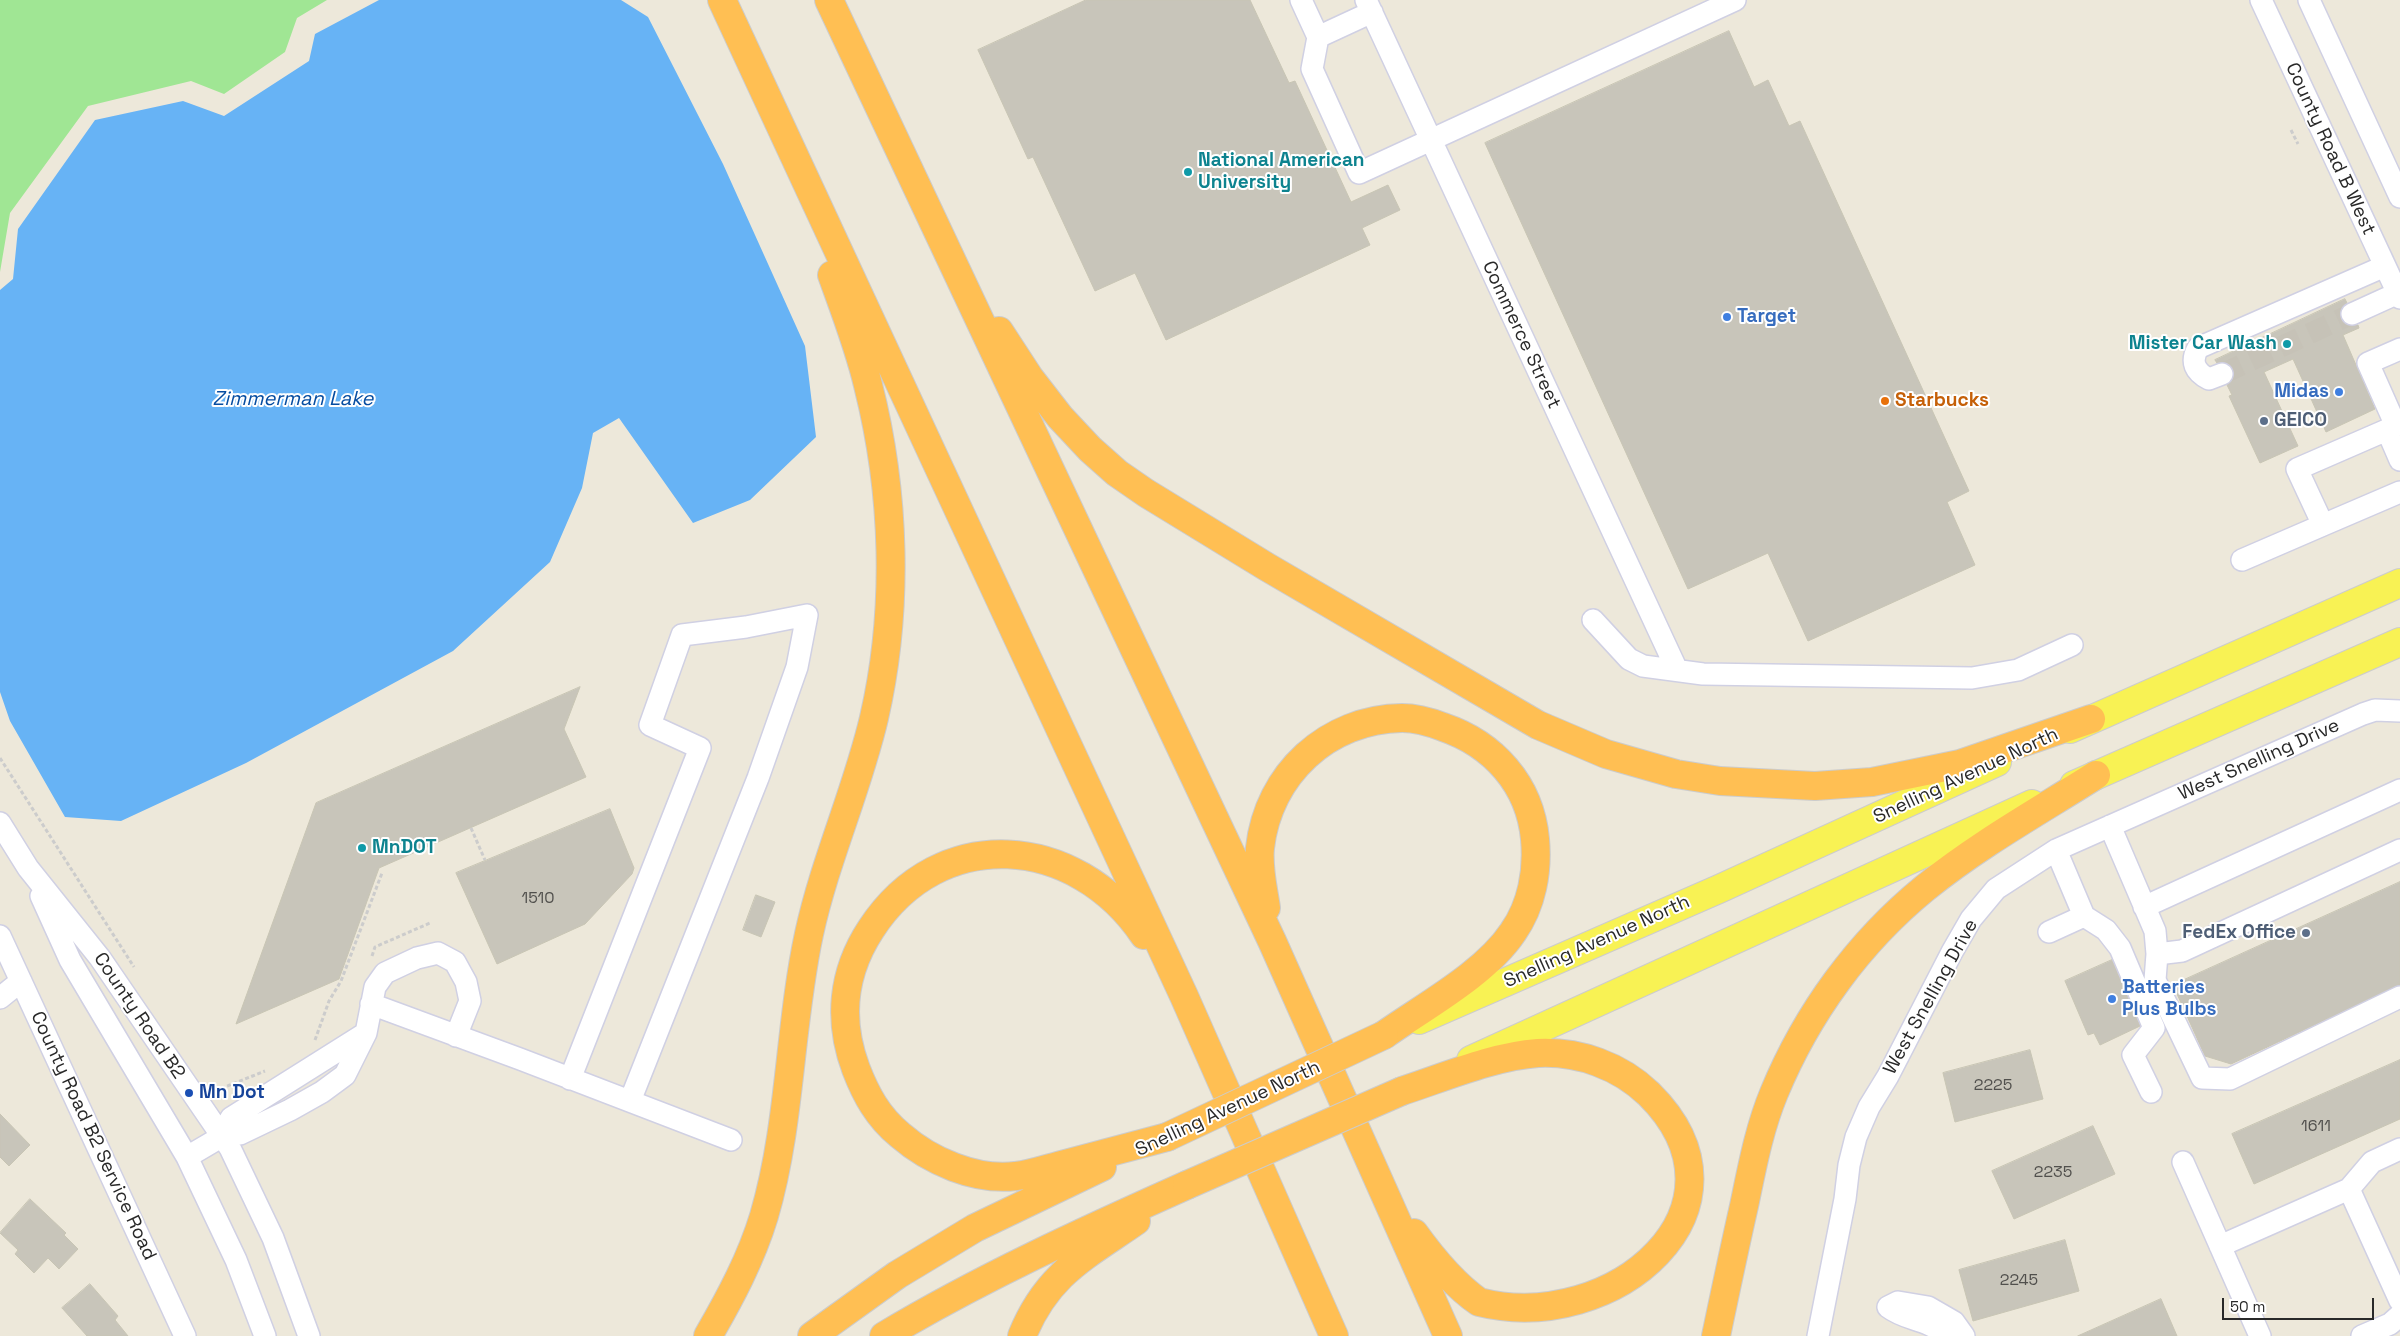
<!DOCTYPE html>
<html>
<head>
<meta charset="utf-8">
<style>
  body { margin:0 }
  #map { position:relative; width:2400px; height:1336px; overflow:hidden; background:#ede8da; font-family:"Space Grotesk",sans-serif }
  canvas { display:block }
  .scale { position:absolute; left:2222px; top:1298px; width:152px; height:22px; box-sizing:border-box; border:2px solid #292929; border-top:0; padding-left:6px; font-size:15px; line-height:18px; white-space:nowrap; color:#292929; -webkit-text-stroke:4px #fff; paint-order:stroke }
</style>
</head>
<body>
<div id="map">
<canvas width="2400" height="1336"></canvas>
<div class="scale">50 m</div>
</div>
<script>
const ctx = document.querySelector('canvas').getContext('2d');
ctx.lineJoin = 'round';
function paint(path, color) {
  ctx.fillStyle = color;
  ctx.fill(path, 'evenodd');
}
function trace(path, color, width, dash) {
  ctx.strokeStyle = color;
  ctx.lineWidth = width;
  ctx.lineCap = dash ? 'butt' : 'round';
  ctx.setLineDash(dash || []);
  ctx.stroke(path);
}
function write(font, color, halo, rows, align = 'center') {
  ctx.font = font + ' "Space Grotesk",sans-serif';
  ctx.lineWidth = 4;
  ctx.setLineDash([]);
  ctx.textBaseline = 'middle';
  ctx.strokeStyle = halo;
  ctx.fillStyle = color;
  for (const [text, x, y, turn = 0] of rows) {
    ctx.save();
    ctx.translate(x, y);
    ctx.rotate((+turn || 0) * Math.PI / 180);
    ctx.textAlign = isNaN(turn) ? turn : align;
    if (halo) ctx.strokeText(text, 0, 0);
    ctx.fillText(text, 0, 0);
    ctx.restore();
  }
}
const green = new Path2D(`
  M0,0H327L297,18L285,52L224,94L191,81L88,106L10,213L0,272Z`);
const water = new Path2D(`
  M379,0H621L648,17L723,164L805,346L816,437L750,500L693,523L619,418L593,433L582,488L550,562L453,651L246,763L121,821L65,817L10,721L0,692V290L13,279L18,229L95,120L183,101L224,116L309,61L315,34Z`);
const building = new Path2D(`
  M1086,0H1250L1289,83L1295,81L1351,202L1388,185L1400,210L1362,228L1370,245L1166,340L1135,273L1095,291L1033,157L1028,159L978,50Z
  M1729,31L1754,87L1768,80L1789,126L1800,121L1969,491L1947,502L1975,565L1808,641L1768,553L1688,589L1485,143Z
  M2345,299L2347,303L2340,312L2341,320L2345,324L2358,325L2359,328L2343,335L2375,409L2326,432L2293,359L2264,372L2298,446L2260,463L2229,396L2232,395L2227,385L2234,376L2233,369L2229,364L2223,362L2217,363L2215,360Z
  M580,687L564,729L586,777L379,868L339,979L236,1024L316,803Z
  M610,809L634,868L632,874L585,924L497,964L456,873Z
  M2400,882V985L2231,1064L2205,1056L2173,985Z
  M756,895L775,902L761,937L743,930Z
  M2112,960L2140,1026L2100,1045L2094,1033L2088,1035L2065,981Z
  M2030,1050L2043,1099L1955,1122L1943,1073Z
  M2400,1060V1119L2254,1184L2232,1134Z
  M0,1114L30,1145L9,1166L0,1157Z
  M2093,1126L2115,1174L2014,1219L1992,1171Z
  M30,1199L66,1233L64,1235L78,1249L59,1269L48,1258L34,1273L15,1254L18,1250L0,1233Z
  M2065,1240L2079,1291L1973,1321L1959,1270Z
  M90,1284L118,1316L115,1320L128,1336H87L62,1308Z
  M2161,1299L2177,1336H2078Z`);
const minorTunnel = new Path2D(`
  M2222,374L2352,314`);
const path = new Path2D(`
  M2291,130L2298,144
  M0,758L134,967
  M471,828L485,860
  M372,956L375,947L430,923
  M315,1040L329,1001L341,981L382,873
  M215,1091L265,1071`);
const minor = new Path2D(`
  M1301,0L1318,37L1312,69L1359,173L1735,0
  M1366,0L1677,670
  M2261,0L2400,298
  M2309,0L2400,197
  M1318,37L1372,12
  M2352,314L2398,293
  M2222,374L2209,379C2195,372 2190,362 2198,348L2385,266
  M2387,430L2400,460
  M2323,525L2400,492
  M2242,560L2323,525L2297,469L2396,426L2368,363L2400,349
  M1593,620L1629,659L1643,666L1703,674L1972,678L2018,670L2072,645
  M0,823L28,868L100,958L230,1148L273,1238L309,1336
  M2110,826L2155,931L2157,954L2182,951L2400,850
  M2056,850L2084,916L2106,930L2120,948L2154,1028L2133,1055L2151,1092
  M41,896L70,960L187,1157L236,1260L265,1336
  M2144,907L2400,790
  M2049,932L2084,916
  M0,936L185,1336
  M2157,954L2155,980L2202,1078L2230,1079L2400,997
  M0,998L21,981
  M371,1004L520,1059L731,1140
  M570,1079L700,748L650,725L682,635L746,627L807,615L797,667L758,778L630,1101
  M221,1137L231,1118L366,1033
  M187,1157L221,1137L240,1134L290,1110L322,1092L345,1075L366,1033L375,987L385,973L417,958L438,953L455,962L466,982L470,1001L456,1036
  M2183,1162L2260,1336
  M2349,1189L2400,1301
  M2220,1246L2349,1189L2372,1162L2400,1149
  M1818,1336L1845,1199L1849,1165L1856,1137L1869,1107L1888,1076L1952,952L1971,919L1996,889L2056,850L2363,714L2375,710L2400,711
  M1946,1336C1926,1317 1908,1322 1888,1307L1898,1302L1928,1307L1954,1322L1964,1336
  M2362,1336L2390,1324L2400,1315`);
const major = new Path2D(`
  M2070,729L2400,583
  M2074,785L2400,642
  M1419,1020L1719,889L1997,762
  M1471,1060L2032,804`);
const highway = new Path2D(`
  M722,0L1184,996L1334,1336
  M829,0L1272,941L1448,1336
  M999,331L1029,377L1060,417L1090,449L1117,473L1146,493L1267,567L1538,725L1606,754L1676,774L1720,781L1815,786L1872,782L1960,764L2091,719
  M1266,908C1263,888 1258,868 1260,848C1268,774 1328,719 1402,718C1416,718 1430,722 1443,727C1493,744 1530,784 1535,839C1538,871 1532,905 1513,932C1485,974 1425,1006 1384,1035
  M1144,935C1076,834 940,823 871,929C842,973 838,1021 856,1069C866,1095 878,1117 900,1135C930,1161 975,1181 1016,1176C1032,1174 1049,1168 1065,1164C1099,1155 1133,1146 1167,1137
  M1402,1091C1445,1077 1494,1056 1538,1053C1579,1051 1620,1066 1649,1094C1763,1207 1614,1336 1479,1302C1453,1284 1432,1258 1414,1233
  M708,1336C730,1298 751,1259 764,1216C791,1124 789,1027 809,934C825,860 857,791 874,718C899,609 895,492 868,385C859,347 845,311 832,275
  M812,1336L897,1275L975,1228L1102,1167
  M884,1336C981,1278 1084,1231 1187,1185
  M1022,1336C1047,1274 1084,1257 1136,1221
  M1716,1336C1725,1293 1734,1250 1744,1206C1752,1168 1759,1129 1774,1093C1807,1013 1859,942 1925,888C1978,845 2039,811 2096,775`);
const highwayBridge = new Path2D(`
  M1167,1137L1384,1035
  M1187,1185L1402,1091`);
const markers = [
  [1188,172,5,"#0f9aa8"],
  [1727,317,5,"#3f7fe0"],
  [2287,344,5,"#0f9aa8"],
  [2339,392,5,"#3f7fe0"],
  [1885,401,5,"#e8710a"],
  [2264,421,5,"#5c6f8a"],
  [362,848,5,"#0f9aa8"],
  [2306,933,5,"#5c6f8a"],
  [2112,999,5,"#3f7fe0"],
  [189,1093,5,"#1a4fb4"]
];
const numberNames = [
  ["1510",538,899],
  ["2225",1993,1086],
  ["1611",2316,1127],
  ["2235",2053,1173],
  ["2245",2019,1281]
];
const streetNames = [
  ["County Road B West",2330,149,65],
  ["Commerce Street",1521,335,65],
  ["West Snelling Drive",2259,760,-24],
  ["Snelling Avenue North",1966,776,-25],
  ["Snelling Avenue North",1597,942,-24],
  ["West Snelling Drive",1931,997,-61],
  ["County Road B2",139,1016,56],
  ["Snelling Avenue North",1228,1109,-25],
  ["County Road B2 Service Road",93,1136,65]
];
const cultureNames = [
  ["National American",1198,161],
  ["University",1198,183],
  ["Mister Car Wash",2277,344,"right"],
  ["MnDOT",372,848]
];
const shopNames = [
  ["Target",1737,317],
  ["Midas",2329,392,"right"],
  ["Batteries",2122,988],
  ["Plus Bulbs",2122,1010]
];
const foodNames = [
  ["Starbucks",1895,401]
];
const serviceNames = [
  ["GEICO",2274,421],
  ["FedEx Office",2296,933,"right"]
];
const transitNames = [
  ["Mn Dot",199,1093]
];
const waterNames = [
  ["Zimmerman Lake",293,400]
];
paint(green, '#a0e694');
paint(water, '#67b3f5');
paint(building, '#c8c5ba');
trace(building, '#c8c5b4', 1);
trace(minorTunnel, '#c6c2b7', 21, [21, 11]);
trace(minor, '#d0d0e3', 24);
trace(major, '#ccc', 30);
trace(highway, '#ccc', 30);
trace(path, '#ccc', 3, [4, 2.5]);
trace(minor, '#fff', 21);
trace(major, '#f8f254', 28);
trace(highway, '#ffbf53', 28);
trace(highwayBridge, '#ccc', 30, []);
trace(highwayBridge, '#ffbf53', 28);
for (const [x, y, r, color] of markers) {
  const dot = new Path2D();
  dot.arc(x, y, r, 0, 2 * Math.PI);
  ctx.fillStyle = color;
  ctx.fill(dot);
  trace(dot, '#fff', 2);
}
write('16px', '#51504d', null, numberNames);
write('19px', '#292929', '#fff', streetNames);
write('bold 19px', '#0d838f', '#fff', cultureNames, 'left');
write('bold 19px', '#366cbe', '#fff', shopNames, 'left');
write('bold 19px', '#c56008', '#fff', foodNames, 'left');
write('bold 19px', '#4e5e75', '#fff', serviceNames, 'left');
write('bold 19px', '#164399', '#fff', transitNames, 'left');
write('italic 20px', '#064da1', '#fff', waterNames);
</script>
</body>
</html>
